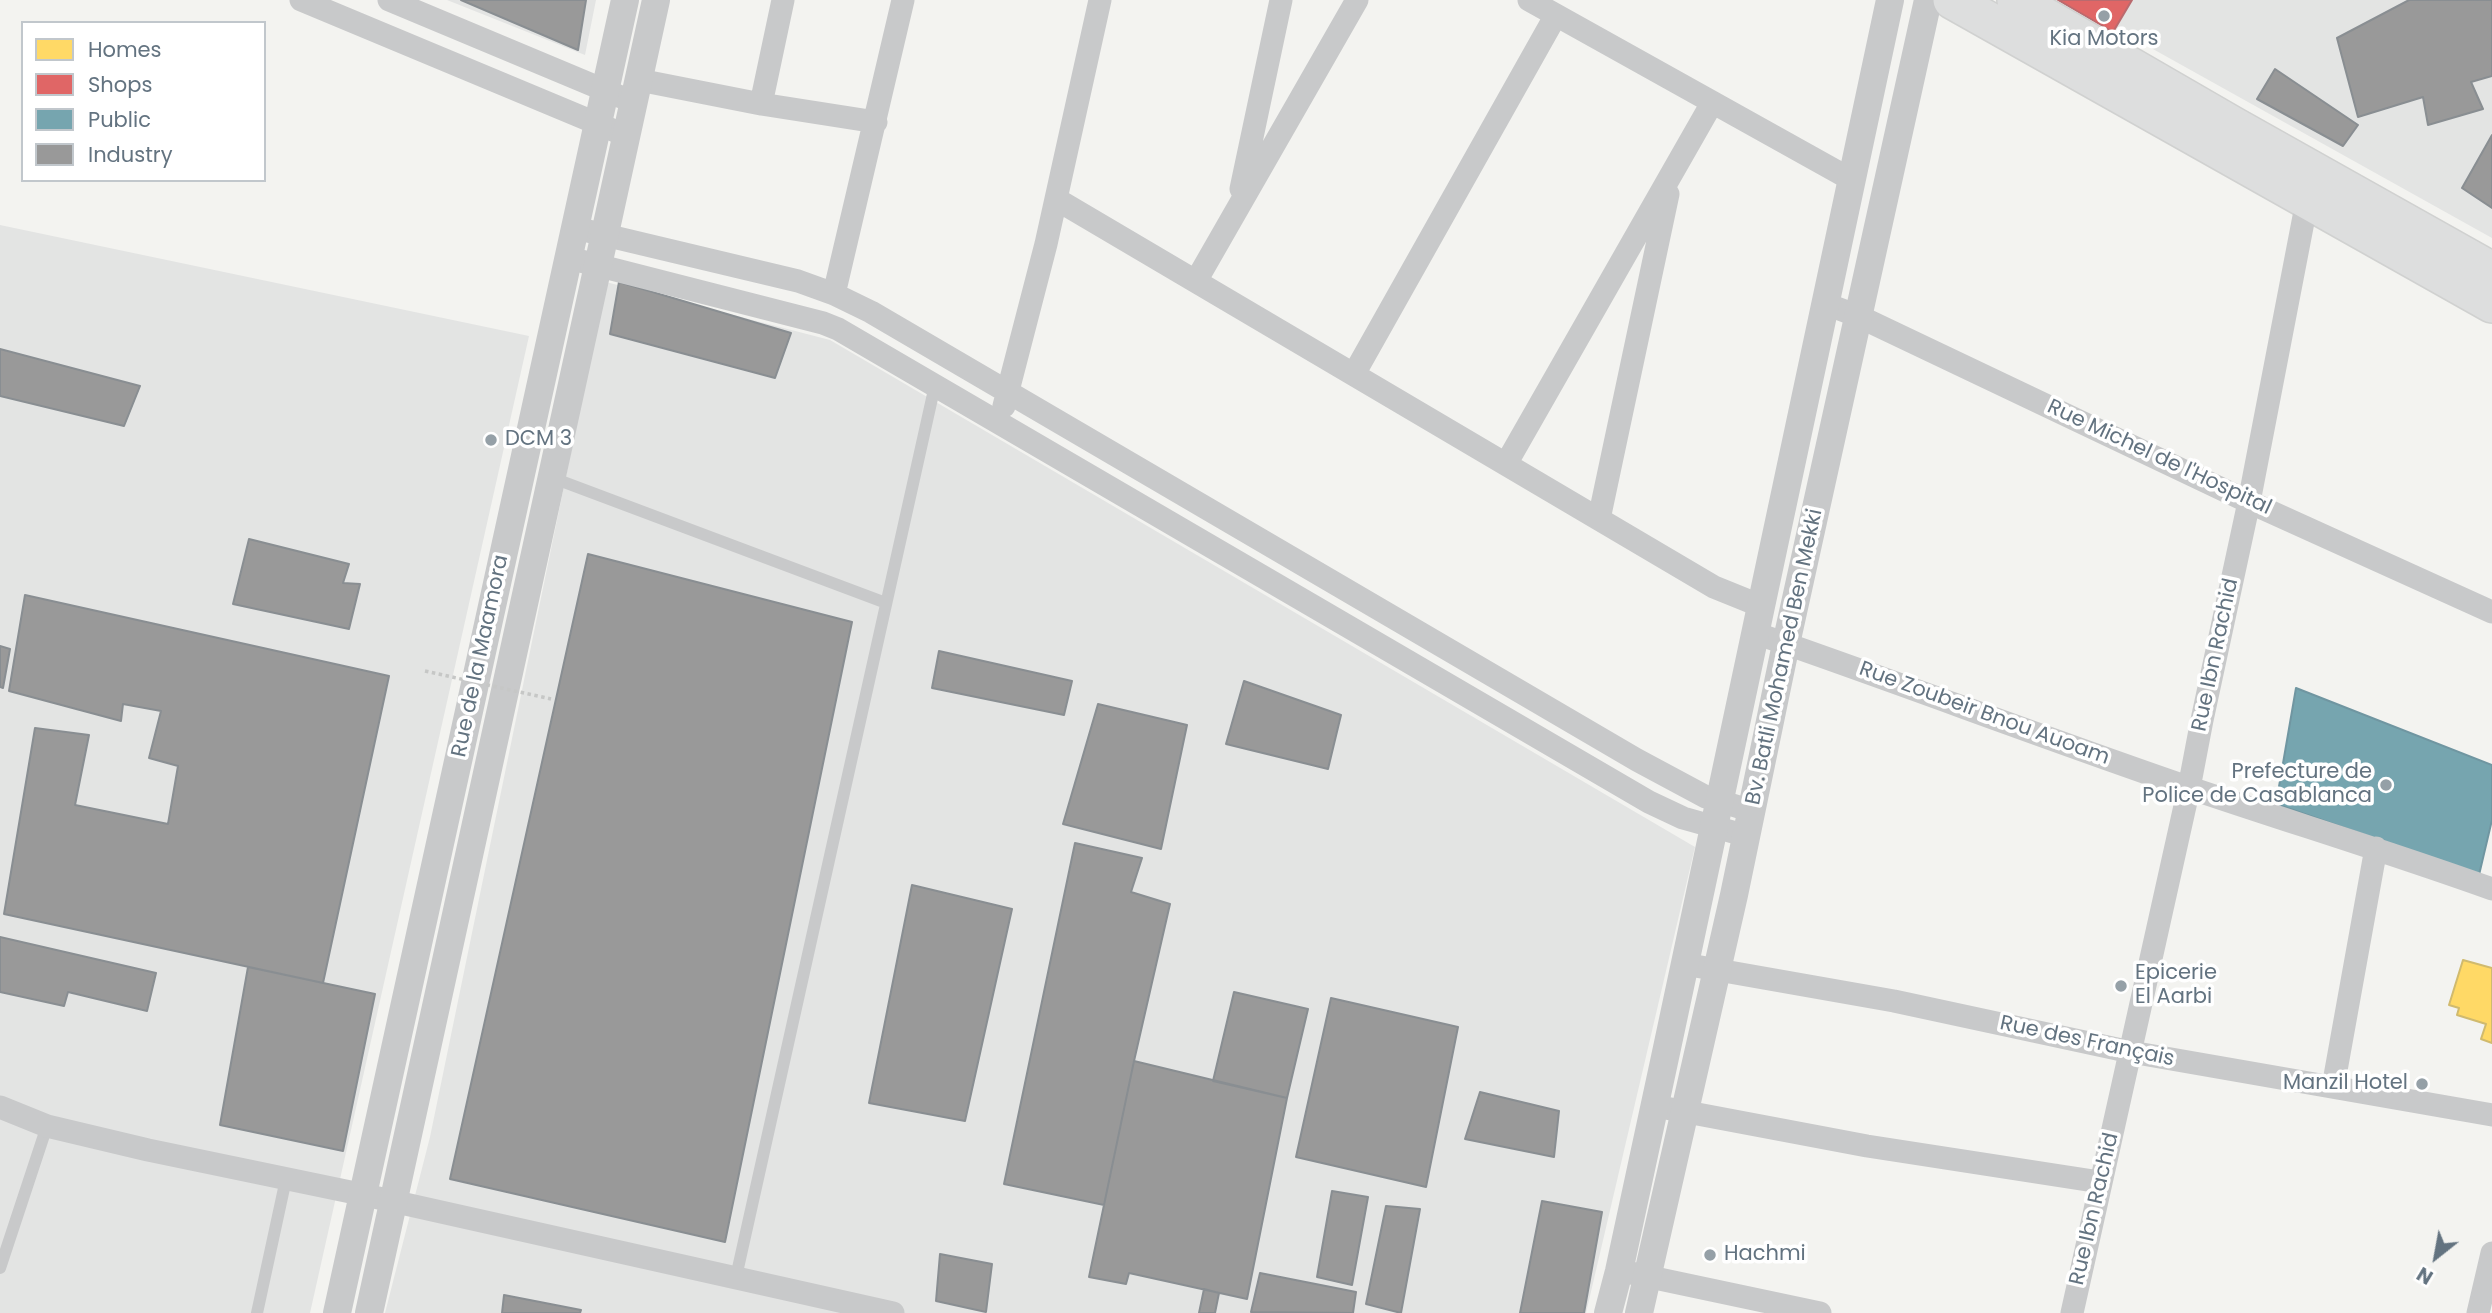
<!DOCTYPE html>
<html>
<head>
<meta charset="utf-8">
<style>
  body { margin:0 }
  #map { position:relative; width:2492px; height:1313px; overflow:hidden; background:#f3f3f0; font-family:Poppins,sans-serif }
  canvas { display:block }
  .legend { position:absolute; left:21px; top:21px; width:245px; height:161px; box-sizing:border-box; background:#fff; border:2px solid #c1c7cc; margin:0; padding:9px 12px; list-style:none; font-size:21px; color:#637380 }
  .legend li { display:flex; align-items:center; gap:14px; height:35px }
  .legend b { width:35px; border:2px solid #c1c7cc }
  .north { position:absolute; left:2401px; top:1222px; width:70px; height:70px; -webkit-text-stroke:5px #fff; paint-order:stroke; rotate:211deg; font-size:19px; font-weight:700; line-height:28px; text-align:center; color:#637380 }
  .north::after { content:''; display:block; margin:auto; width:24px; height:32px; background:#637380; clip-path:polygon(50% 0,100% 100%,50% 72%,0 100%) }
</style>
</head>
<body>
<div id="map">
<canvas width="2492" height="1313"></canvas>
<ul class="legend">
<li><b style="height:19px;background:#ffd966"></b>Homes</li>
<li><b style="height:19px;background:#e06666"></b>Shops</li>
<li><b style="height:19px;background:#76a5af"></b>Public</li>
<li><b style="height:19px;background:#999"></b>Industry</li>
</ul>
<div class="north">N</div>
</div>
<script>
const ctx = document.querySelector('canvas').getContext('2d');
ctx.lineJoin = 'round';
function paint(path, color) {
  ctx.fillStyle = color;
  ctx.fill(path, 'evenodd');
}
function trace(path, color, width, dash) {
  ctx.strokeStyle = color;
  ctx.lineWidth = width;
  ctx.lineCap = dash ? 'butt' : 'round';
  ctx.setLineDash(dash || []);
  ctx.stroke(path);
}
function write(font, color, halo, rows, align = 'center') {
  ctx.font = font + ' Poppins,sans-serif';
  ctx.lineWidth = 7;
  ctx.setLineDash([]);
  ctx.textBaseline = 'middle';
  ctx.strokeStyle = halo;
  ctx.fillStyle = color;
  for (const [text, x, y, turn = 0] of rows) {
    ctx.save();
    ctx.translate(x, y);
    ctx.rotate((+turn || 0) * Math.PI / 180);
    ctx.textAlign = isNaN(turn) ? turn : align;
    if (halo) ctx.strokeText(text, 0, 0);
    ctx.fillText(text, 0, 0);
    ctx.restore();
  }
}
const built = new Path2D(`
  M447,0H596L585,55Z
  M2065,0H2492V238Z
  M0,225L529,336L310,1313H0Z
  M606,282L830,340L1695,847L1586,1313H385L430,1137Z`);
const homes = new Path2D(`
  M2463,960L2492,968V1043L2481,1039L2486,1024L2457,1015L2459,1008L2449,1005Z`);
const shops = new Path2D(`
  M2058,0H2132L2113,32Z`);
const public = new Path2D(`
  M2296,688L2492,765V820L2479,875L2276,804Z`);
const industry = new Path2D(`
  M461,0H586L578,50Z
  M2409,0H2492V76L2471,82L2483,109L2428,125L2423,97L2358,117L2337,38Z
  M2275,69L2358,125L2343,146L2257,99Z
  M2492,135V208L2462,188Z
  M619,282L791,333L775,378L610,334Z
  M0,349L140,386L124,426L0,396Z
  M249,539L349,564L343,583L360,584L349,629L233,604Z
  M588,554L852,622L725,1242L450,1179Z
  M25,595L389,676L323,983L4,914L35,728L89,735L75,805L168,824L178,766L149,758L161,711L123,704L121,721L9,691Z
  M0,646L10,649L3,688L0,687Z
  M939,651L1072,681L1064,715L932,688Z
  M1244,681L1341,715L1328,769L1226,744Z
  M1098,704L1187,725L1161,849L1063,824Z
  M1075,843L1142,858L1131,892L1170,904L1134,1061L1104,1205L1004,1184Z
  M912,885L1012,909L965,1121L869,1103Z
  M0,937L156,973L147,1011L68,992L64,1006L0,992Z
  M248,967L375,994L343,1151L220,1125Z
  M1234,992L1308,1009L1287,1098L1213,1081Z
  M1331,998L1458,1027L1426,1187L1296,1157Z
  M1134,1061L1287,1098L1247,1299L1129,1273L1126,1284L1089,1277Z
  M1480,1092L1559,1111L1554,1157L1465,1139Z
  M1332,1191L1368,1197L1352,1285L1317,1277Z
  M1542,1201L1602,1212L1584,1313H1520Z
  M1386,1206L1420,1209L1401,1313L1366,1304Z
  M940,1254L992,1264L986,1312L936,1301Z
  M1260,1273L1356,1292L1353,1313L1251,1312Z
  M1204,1289L1219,1293L1215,1313H1199Z
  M504,1295L581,1310L580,1313H502Z`);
const service = new Path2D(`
  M553,478L886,603
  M0,1268L47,1126
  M736,1277L935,385
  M257,1313L286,1179`);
const minor = new Path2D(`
  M301,0L627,136
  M389,0L621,97
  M1529,0L1852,180
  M639,80L761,104L876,122
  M761,104L783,0
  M1241,189L1281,0
  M1056,199L1714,587L1761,606
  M588,231L798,281L834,294L871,312L1637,760L1706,797L1752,811
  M569,258L823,323L838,329L1649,802L1683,818L1747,836
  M1196,281L1357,0
  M834,294L903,0
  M1826,304L1858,316L2249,502L2492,612
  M1354,374L1556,15
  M1004,406L1046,244L1100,0
  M1506,464L1712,103
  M1599,519L1668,194
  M1755,633C1900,683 2044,738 2190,788C2290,822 2392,853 2492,889
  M1684,964L1894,1001L2131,1052L2492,1115
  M2333,1087L2376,848
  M1655,1106L1867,1146L2100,1182
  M0,1107L47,1126L148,1150L365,1195L893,1313
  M1631,1273L1820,1313
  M2072,1313L2189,788L2202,720L2249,502L2307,201
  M2478,1313L2492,1253`);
const tertiary = new Path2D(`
  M337,1313L625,0
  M369,1313L656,0
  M1608,1313L1619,1271L1664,1062L1890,0
  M1639,1313L1734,895L1786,644L1928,0`);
const primary = new Path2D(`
  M1952,0L2492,304
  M2016,0L2234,126L2492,271`);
const pathBridge = new Path2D(`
  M425,671L551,699`);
const markers = [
  [2104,16,7,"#95a0a7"],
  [491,440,7,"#95a0a7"],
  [2386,785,7,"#95a0a7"],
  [2121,986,7,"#95a0a7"],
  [2422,1084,7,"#95a0a7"],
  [1710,1255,7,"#95a0a7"]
];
const poiNames = [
  ["Kia Motors",2104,40,"center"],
  ["DCM 3",505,440],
  ["Prefecture de",2372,773,"right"],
  ["Police de Casablanca",2372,797,"right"],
  ["Epicerie",2135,974],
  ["El Aarbi",2135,998],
  ["Manzil Hotel",2408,1084,"right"],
  ["Hachmi",1724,1255]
];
const streetNames = [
  ["Rue Michel de l'Hospital",2159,458,25],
  ["Rue Ibn Rachid",2216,655,-78],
  ["Rue de la Maamora",481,656,-78],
  ["Bv. Batli Mohamed Ben Mekki",1785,657,-78],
  ["Rue Zoubeir Bnou Auoam",1984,714,20],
  ["Rue des Français",2087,1042,12],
  ["Rue Ibn Rachid",2095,1209,-77]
];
paint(built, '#e3e4e3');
paint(homes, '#ffd966');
trace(homes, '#d0ba6e', 2);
paint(shops, '#e06666');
trace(shops, '#ba6a6e', 2);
paint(public, '#76a5af');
trace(public, '#7096a1', 2);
paint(industry, '#999');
trace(industry, '#898e92', 2);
trace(primary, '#d0d1d0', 40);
trace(service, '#c8c9ca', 12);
trace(minor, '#c8c9ca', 23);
trace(tertiary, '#c8c9ca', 28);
trace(primary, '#dddede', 37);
trace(pathBridge, '#c6c7c6', 3.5, [3.5, 3.5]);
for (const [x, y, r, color] of markers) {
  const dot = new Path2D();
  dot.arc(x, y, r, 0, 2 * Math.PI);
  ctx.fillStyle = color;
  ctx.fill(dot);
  trace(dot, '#fff', 2.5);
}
write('21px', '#637380', '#fff', poiNames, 'left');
write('21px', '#637380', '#fff', streetNames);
</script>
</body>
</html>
